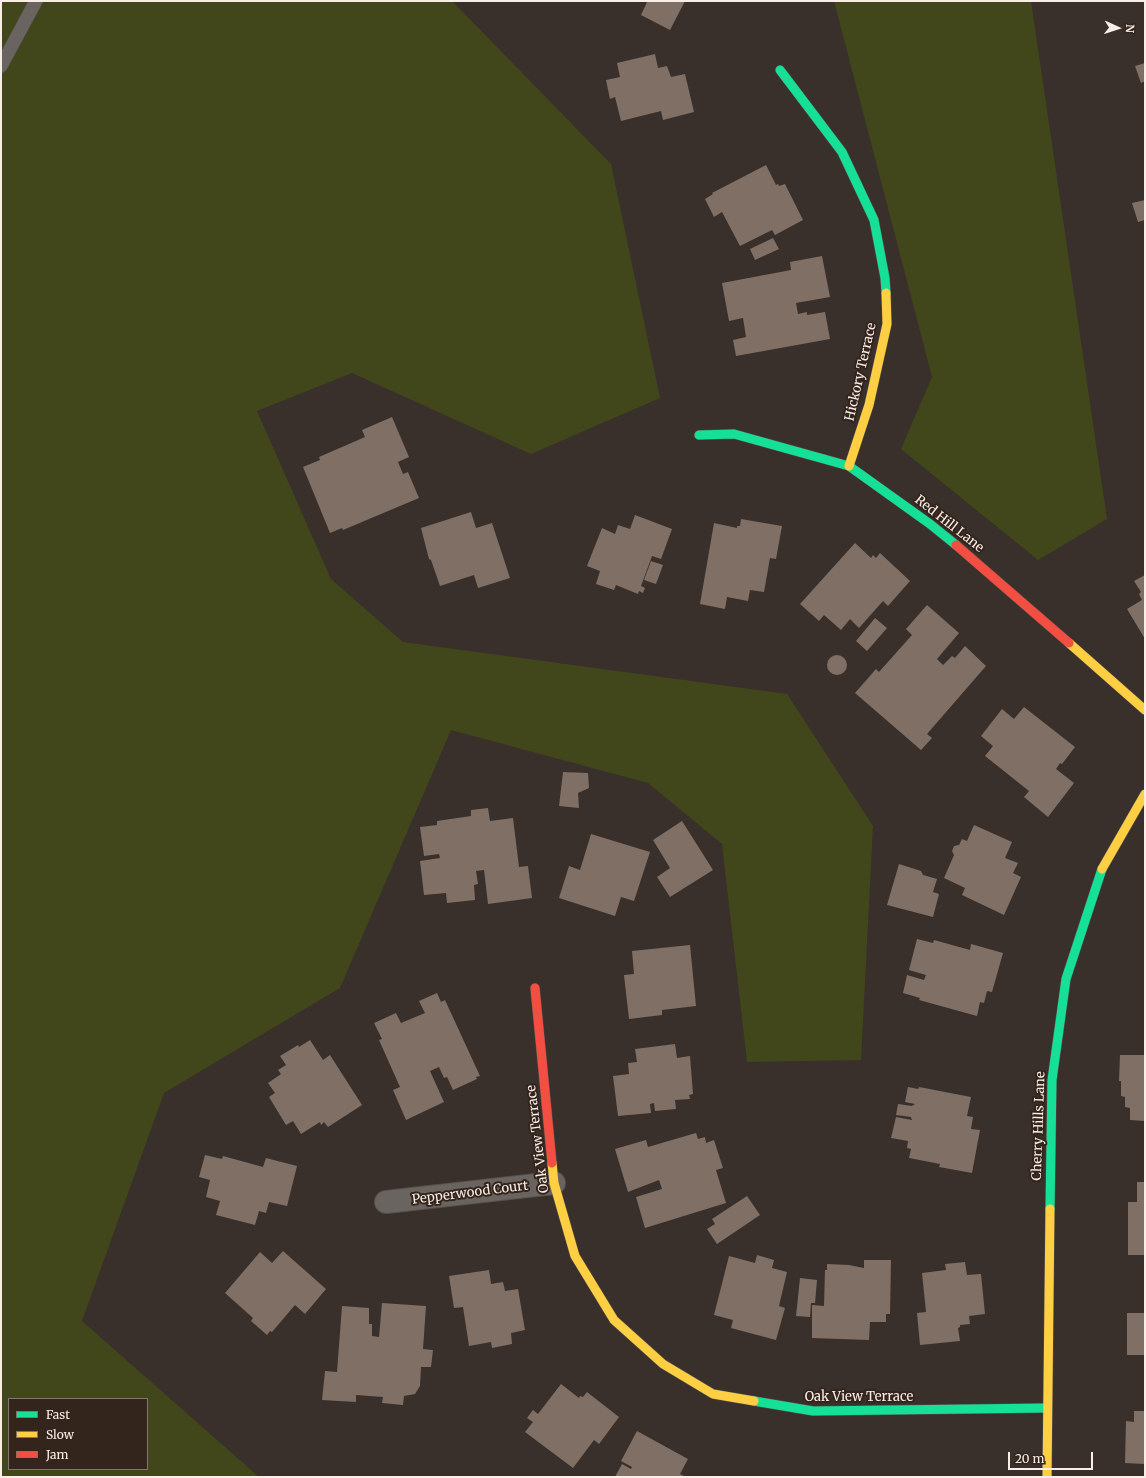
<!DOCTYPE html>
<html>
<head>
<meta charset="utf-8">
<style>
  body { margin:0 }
  #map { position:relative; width:1146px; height:1478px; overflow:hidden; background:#39302b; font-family:Merriweather,serif }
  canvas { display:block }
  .frame { position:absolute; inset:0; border:2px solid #f8ede7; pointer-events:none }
  .legend { position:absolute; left:8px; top:1398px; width:140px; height:72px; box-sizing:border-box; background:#34251c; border:1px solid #82756d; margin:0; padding:5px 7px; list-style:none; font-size:12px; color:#f8ede7 }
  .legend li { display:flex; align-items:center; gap:8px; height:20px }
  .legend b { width:20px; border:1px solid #82756d }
  .north { position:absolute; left:1098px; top:8px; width:40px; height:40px; -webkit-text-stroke:3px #34251c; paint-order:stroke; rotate:93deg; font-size:11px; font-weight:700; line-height:16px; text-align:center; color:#f8ede7 }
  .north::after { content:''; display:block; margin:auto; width:14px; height:18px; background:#f8ede7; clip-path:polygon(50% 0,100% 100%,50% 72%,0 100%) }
  .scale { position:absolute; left:1008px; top:1452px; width:85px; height:18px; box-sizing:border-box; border:2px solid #f8ede7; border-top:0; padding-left:5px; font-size:12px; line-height:14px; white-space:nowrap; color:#f8ede7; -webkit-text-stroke:3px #34251c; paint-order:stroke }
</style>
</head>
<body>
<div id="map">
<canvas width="1146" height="1478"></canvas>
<div class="frame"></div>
<ul class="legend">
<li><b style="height:5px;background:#16e098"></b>Fast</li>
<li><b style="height:5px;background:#ffcf43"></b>Slow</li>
<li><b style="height:5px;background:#f24e42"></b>Jam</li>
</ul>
<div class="north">N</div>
<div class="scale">20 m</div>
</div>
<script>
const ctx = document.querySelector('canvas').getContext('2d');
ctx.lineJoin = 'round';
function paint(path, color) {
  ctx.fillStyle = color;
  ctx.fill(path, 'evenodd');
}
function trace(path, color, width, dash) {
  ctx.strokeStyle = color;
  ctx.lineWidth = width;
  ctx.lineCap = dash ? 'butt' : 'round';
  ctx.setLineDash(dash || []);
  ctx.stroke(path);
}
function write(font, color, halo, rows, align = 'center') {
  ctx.font = font + ' Merriweather,serif';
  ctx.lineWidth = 4;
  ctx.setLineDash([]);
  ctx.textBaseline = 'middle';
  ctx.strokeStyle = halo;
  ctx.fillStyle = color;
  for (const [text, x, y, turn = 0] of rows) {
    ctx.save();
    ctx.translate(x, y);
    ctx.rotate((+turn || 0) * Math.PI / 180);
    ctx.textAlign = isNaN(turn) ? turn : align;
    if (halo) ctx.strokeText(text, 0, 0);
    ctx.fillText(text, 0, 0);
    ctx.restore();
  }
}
const green = new Path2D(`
  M1,1H454L453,2L611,164L660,398L531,454L352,373L257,411L331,579L403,642L787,694L873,826L861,1060L747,1062L722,844L648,783L451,730L340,988L164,1093L82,1321L259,1477H1ZM9,1399H147V1469H9Z
  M834,1H1031L1107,519L1038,560L901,449L932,377Z`);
const building = new Path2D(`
  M644,1H685L670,30L641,15L647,2Z
  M655,54L658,68L667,66L671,77L685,74L694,112L663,120L661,111L621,121L615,97L610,99L606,80L620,77L617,63Z
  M1145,63V81L1141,83L1135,66Z
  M766,165L776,185L778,184L779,186L785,184L803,220L775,235L772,230L740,246L722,212L714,217L705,199L713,194L712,193Z
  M1145,200V220L1138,222L1132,203Z
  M773,238L779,249L755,260L750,249Z
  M822,256L830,297L796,303L798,314L807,312V315L825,312L830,339L736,356L733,340L746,337L743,318L729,321L722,283L791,270L790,262Z
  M392,417L409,457L398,462L403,474L408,472L419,498L343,530L342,528L330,533L303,467L320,460L319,457L365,437L362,430Z
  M471,512L476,528L492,523L510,578L478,588L474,575L440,586L431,560L429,559L421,528Z
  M635,515L672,529L661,559L652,556L641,586L645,588L643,593L639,591L638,594L616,585L614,590L596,584L600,571L587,566L602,528L615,534L618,525L630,529Z
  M741,519L782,526L776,559L770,558L764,592L750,590L748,601L727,597L725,609L700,604L714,523L737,528V526H740Z
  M855,543L871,558L873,555L876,558L880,553L910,581L888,606L883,601L859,628L850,619L841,630L824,615L819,621L800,604Z
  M651,561L663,565L656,584L644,580Z
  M1145,575V639L1127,609L1142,600L1139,594L1141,592L1134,581Z
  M927,605L959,633L937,659L943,665L952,656L955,658L965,646L986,666L927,734L932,738L921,750L855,693L876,669L879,672L912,635L906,629Z
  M875,618L887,628L867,651L856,641Z
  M827 665a10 10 0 1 1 20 0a10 10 0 1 1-20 0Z
  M1024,707L1075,747L1062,764L1060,763L1056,769L1074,783L1048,817L1024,797L1029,791L985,756L993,746L981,736L1002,709L1014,719Z
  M563,772L588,773L589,788L578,793L579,808L559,806Z
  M488,808L490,821L513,818L519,867L528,866L532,898L488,904L484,870L476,871L478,884L474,885L475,900L447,903L446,893L424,895L420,861L440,858L439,854L424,856L420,827L437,825V821L471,816V810Z
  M682,821L713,870L670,897L657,877L670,868L653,840Z
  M974,825L1012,842L1005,858L1018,863L1013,873L1021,877L1004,915L962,895L965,888L944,878L954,855L952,851L954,846L959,845L962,839L967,841Z
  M591,834L650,852L634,901L621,897L615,916L559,898L569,866L580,870Z
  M899,864L921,871L923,875L937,879L933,892L939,894L933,917L887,905Z
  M917,939L933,943L934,940L970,950L971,944L1003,953L992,992L987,991L984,1003L980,1002L977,1016L919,1000L920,998L903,993L907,975L924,980L926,975L909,970Z
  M690,945L696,1006L662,1010V1015L629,1019L624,975L634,974L632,951Z
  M437,993L441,1002L445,1000L480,1076L476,1077L477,1079L453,1090L447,1077L444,1078L439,1067L430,1071L444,1102L406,1120L393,1090L400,1087L379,1040L382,1039L374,1023L396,1013L401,1023L425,1013L419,1001Z
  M310,1040L323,1060L330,1055L362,1105L328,1127L324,1122L321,1125L320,1122L301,1134L293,1121L286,1125L269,1097L275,1093L268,1083L281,1074L278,1070L286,1065L280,1056L298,1045L299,1047Z
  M675,1044L677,1058L690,1056L693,1094L689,1095L690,1099L675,1100L676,1109L655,1111L654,1103L650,1104L651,1113L618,1116L613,1076L629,1074L628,1063L637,1062L635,1049Z
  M1120,1055H1145V1121L1130,1120V1108L1125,1107V1097L1121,1096V1081H1119Z
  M908,1087L918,1089L919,1087L971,1097L967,1116L973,1117L971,1129L980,1130L972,1173L939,1167L940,1164L909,1158L911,1149L907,1148L908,1141L891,1138L896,1117L912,1120L911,1117L896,1115L898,1104L912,1106L915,1104L905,1102Z
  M696,1133L698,1139L705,1137L706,1143L714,1140L723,1168L716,1170L726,1203L645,1228L636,1197L662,1189L659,1180L628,1192L615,1149L646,1140L648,1147Z
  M205,1155L222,1159L223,1156L263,1167L266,1158L297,1166L287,1206L269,1202L266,1213L259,1211L255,1225L216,1215L220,1201L206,1197L210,1180L199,1177Z
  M1137,1182H1145V1255H1128V1202H1137Z
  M747,1196L760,1215L717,1244L707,1229L715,1224L712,1219Z
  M283,1251L326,1289L305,1314L295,1305L272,1332L270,1331L267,1335L251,1321L253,1318L225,1293L260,1252L272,1263Z
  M757,1255L774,1260L772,1268L787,1272L779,1306L785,1308L776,1340L731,1328L733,1320L714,1315L729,1256L755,1263Z
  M864,1260H891L890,1314H886V1322H870L869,1340L812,1338V1305L824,1306L825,1270H827V1264L849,1265L864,1268Z
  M965,1262L967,1275L981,1274L985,1314L969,1316L970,1324L960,1325V1327L958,1328L960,1341L920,1345L917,1313L926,1312L922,1273L946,1270L945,1264Z
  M489,1270L491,1284L503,1282L505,1291L518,1289L525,1330L511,1333L512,1344L492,1348L491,1342L469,1346L463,1307L454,1308L449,1276Z
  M800,1278L817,1280L815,1303H811L810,1317L796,1316Z
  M382,1303L426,1306L423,1349L433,1350L431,1367H421L420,1386L415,1394L404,1396L403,1405L382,1403L383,1397L356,1395V1402L322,1400L325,1371L337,1372L342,1306L369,1308V1324H372V1336L379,1337Z
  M1127,1313H1145V1355H1127Z
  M561,1384L579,1398L580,1396L583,1397L587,1392L619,1417L599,1444L594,1440L573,1468L525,1432L533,1422L527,1418L533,1410L538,1414Z
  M1134,1411H1145V1464L1125,1463L1126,1421L1134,1422Z
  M637,1431L688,1459L680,1474L686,1477H615L622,1464L631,1469L632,1467L621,1461Z`);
const lane = new Path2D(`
  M1,66L36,1`);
const street = new Path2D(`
  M386,1202L554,1183`);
const fast = new Path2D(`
  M780,70L842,152L874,220L885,278L886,293
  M699,435L734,434L849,466L930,524L956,545
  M1050,1209L1052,1080L1066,979L1102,869
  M754,1401L813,1411L1047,1408`);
const slow = new Path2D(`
  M849,466L869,405L887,324L886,293
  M1069,643L1145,710
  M1102,869L1145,794
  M552,1163L554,1183L575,1256L614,1320L663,1364L713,1394L754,1401
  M1047,1477L1050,1209`);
const jam = new Path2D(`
  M956,545L1069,643
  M535,988L552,1163`);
const streetNames = [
  ["Hickory Terrace",861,372,-77],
  ["Red Hill Lane",949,524,38],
  ["Cherry Hills Lane",1039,1126,-88],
  ["Oak View Terrace",538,1139,-97],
  ["Pepperwood Court",470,1193,-7],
  ["Oak View Terrace",859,1397]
];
paint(green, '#41461b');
paint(building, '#806f65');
trace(lane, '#574f4b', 14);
trace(street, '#574f4b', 24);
trace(fast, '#574f4b', 10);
trace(slow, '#574f4b', 10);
trace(jam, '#574f4b', 10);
trace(lane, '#6a6460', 13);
trace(street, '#6a6460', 22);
trace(fast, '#16e098', 9);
trace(slow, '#ffcf43', 9);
trace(jam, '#f24e42', 9);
write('13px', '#f8ede7', '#34251c', streetNames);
</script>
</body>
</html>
